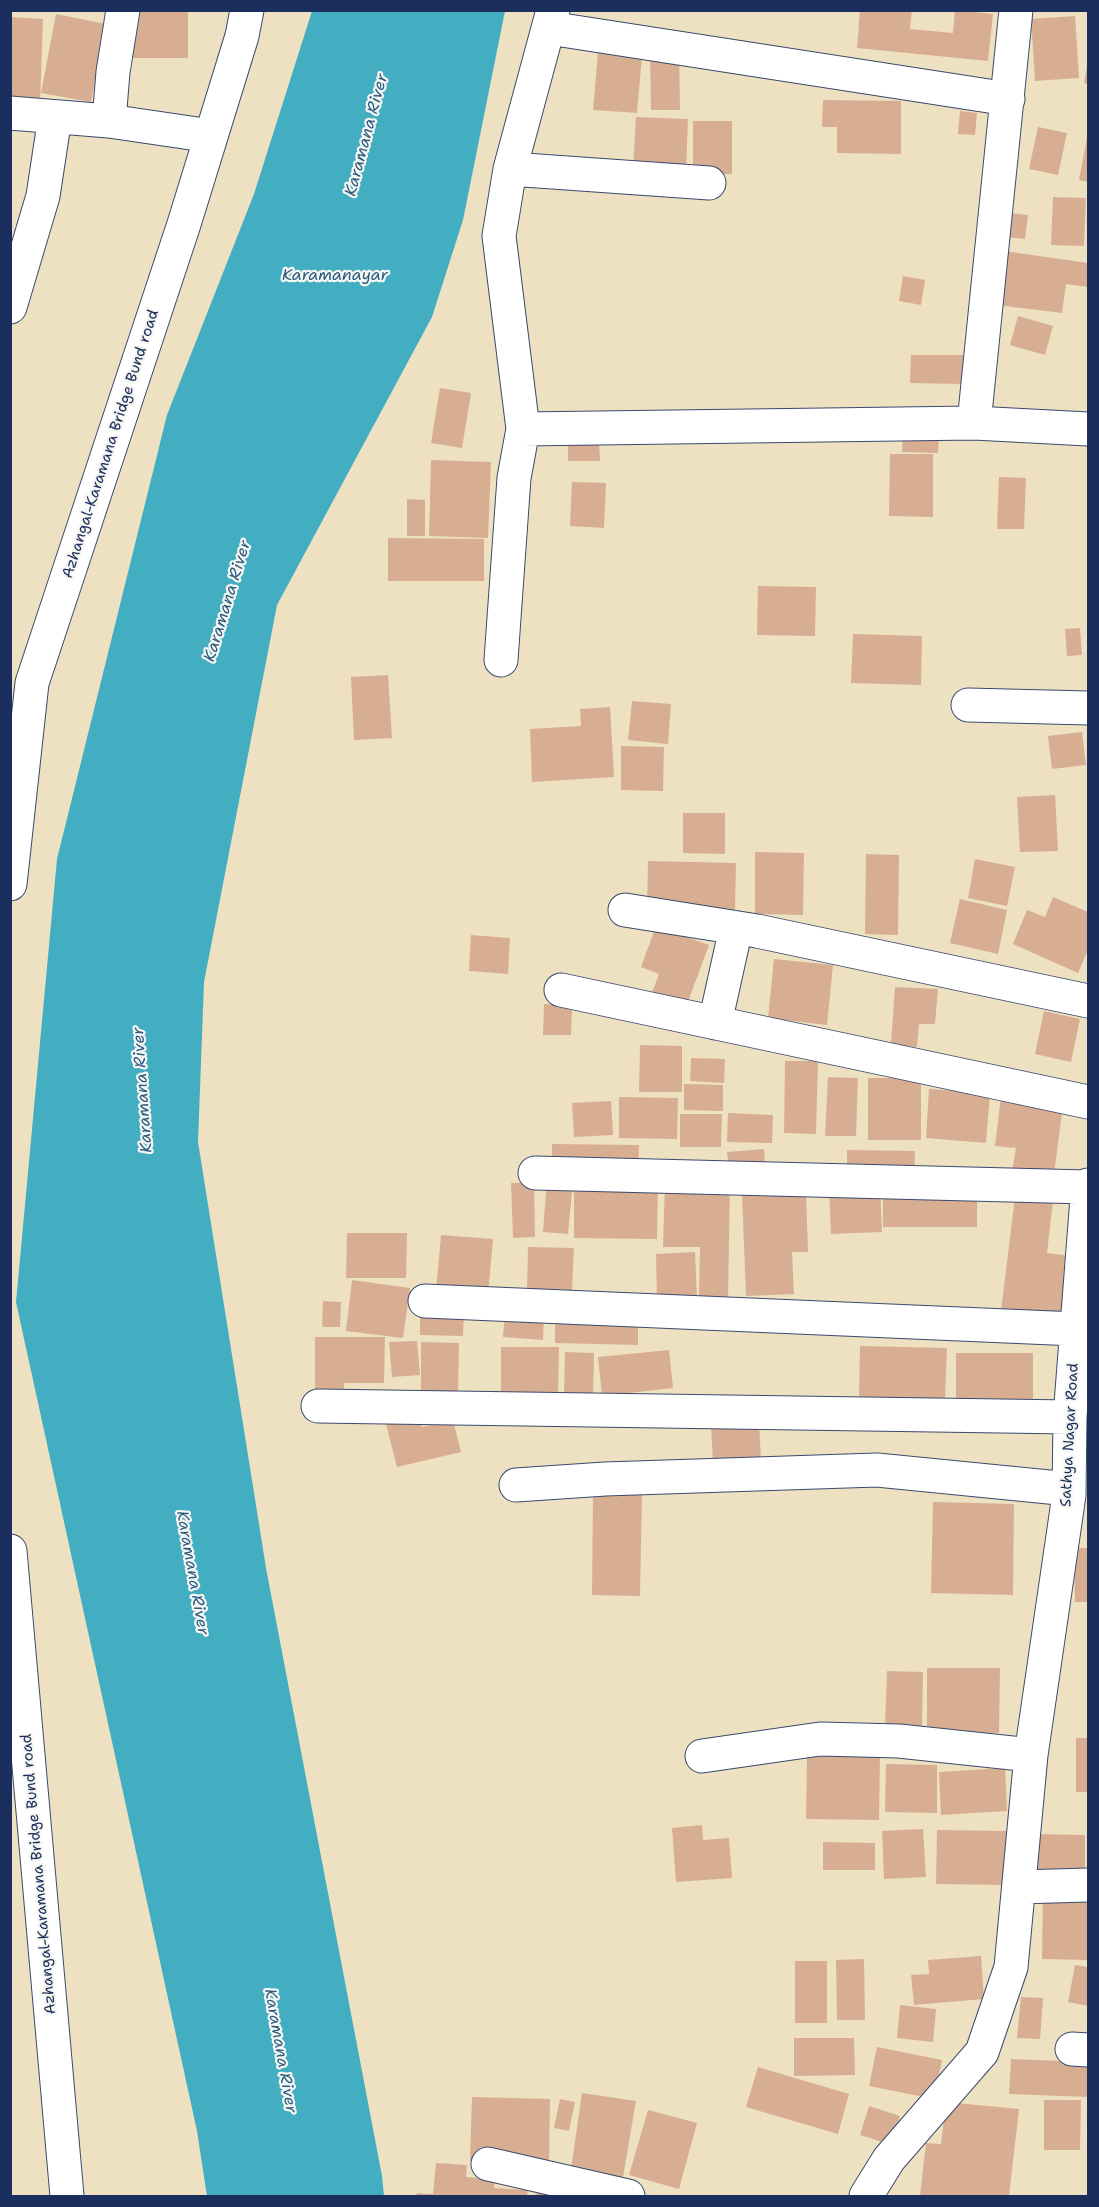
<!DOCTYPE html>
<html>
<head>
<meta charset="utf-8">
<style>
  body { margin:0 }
  #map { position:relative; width:1099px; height:2207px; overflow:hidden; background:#ede1c2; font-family:"Shantell Sans",sans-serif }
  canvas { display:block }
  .frame { position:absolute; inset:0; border:12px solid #1b2f5e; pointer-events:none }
</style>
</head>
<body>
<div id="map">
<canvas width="1099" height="2207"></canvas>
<div class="frame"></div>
</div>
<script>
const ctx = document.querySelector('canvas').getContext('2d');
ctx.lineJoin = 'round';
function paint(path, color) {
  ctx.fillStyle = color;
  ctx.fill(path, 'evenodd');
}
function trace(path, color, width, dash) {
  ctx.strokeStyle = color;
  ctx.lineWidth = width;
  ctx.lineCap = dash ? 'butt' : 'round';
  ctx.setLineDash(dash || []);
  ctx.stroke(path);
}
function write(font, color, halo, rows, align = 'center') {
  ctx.font = font + ' "Shantell Sans",sans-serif';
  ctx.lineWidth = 4.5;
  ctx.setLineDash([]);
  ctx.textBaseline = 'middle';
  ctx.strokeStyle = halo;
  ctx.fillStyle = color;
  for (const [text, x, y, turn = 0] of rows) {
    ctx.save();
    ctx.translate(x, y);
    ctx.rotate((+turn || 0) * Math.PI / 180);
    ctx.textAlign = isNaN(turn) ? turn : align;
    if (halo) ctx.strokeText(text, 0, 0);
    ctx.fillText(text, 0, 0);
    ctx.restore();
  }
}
const water = new Path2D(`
  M312,11H505L463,220L432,317L277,605L204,982L198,1142L266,1568L382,2176L384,2196H207L197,2131L16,1302L57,859L167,415L254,194Z`);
const building = new Path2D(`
  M129,10H188V58H128Z
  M860,10H912L910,29L953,33L955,10L993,14L988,61L857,48Z
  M56,14L106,24L91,102L41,93Z
  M1075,16L1079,78L1035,81L1031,19Z
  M10,17L43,19L40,105L10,104Z
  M650,49H679L680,110H651Z
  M598,52L642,55L637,113L593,110Z
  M1087,66H1088V84L1084,83Z
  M823,100L901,101V154L837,153V127H822Z
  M960,111L977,113L975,135L958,134Z
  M636,117L688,119L686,172L633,170Z
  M693,121H732V174H693Z
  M1038,127L1067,133L1058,175L1029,169Z
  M1087,137H1088V182L1079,180Z
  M1053,197L1086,198L1084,246L1051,245Z
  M1001,212L1028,215L1025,239L997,236Z
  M1004,251L1088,263V287L1066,284L1062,313L997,305Z
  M903,276L925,280L921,305L899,301Z
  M1018,316L1053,326L1045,355L1010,345Z
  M911,355H964L963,384L910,383Z
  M440,388L471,393L462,448L431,443Z
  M903,434H939L938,453L902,452Z
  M599,444L600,461H568V445Z
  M890,454H933V517L889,516Z
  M431,460L491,462L488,538L429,536Z
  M999,477L1026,478L1024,529H997Z
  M572,482L606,483L604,528L570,526Z
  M407,499L425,500V536H407Z
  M388,538L484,539V581H388Z
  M758,586L816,587L815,636L757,635Z
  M1080,628L1082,655L1067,656L1065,629Z
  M853,634L922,636L921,685L851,683Z
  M388,675L392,738L354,740L351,677Z
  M632,701L671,704L668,744L628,740Z
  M610,707L614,777L532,782L530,729L581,726L580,709Z
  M1082,732L1086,765L1052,769L1048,736Z
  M621,746L664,747L663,791L621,790Z
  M1055,795L1058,851L1020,852L1017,797Z
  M683,813H725V854L683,853Z
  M755,852L804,853L803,915L755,914Z
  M866,854L899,855L898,935L865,934Z
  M975,859L1015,867L1007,906L968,898Z
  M648,861L736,863L735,911L647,909Z
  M1053,897L1088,912V950L1078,973L1013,944L1027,910L1045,917Z
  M960,899L1007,910L998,954L950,943Z
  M656,926L709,945L683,1015L648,1003L659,974L641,967Z
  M471,935L510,938L508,974L469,971Z
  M774,959L833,965L827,1025L768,1018Z
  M895,987L938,989L935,1024H919L917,1047L891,1045Z
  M544,1004L572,1005L571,1035H543Z
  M1044,1011L1080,1019L1071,1062L1035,1054Z
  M640,1045L682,1046V1092H639Z
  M691,1058L725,1059L724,1083L690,1081Z
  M785,1061H818L816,1134L784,1133Z
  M828,1077L858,1078L856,1136H825Z
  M868,1078H921V1140H868Z
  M684,1084L723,1085V1111L684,1110Z
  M929,1089L990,1093L986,1143L926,1138Z
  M619,1097L678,1098L677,1139L619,1138Z
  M1001,1097L1063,1105L1053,1182L1011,1177L1016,1148L995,1146Z
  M611,1101L613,1135L574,1137L572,1103Z
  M728,1113L773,1115L772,1143L727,1142Z
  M680,1114H722L721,1147H680Z
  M552,1144L639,1145L638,1174L552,1173Z
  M764,1149L765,1167L729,1170L727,1152Z
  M847,1150L915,1151L914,1180L847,1178Z
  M547,1179L573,1181L568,1234L543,1232Z
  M534,1182L535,1237L513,1238L511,1183Z
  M574,1182L658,1183L657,1239L574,1238Z
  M665,1183L730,1184L728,1299L699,1298L700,1247H663Z
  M880,1184L882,1232L831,1234L829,1186Z
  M883,1192H977V1227H883Z
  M806,1193L808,1252H792L794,1294L746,1296L742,1194Z
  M1015,1197L1053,1201L1047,1253L1071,1256L1064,1318L1001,1311Z
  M347,1233H407L406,1278H346Z
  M441,1235L493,1239L488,1295L436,1290Z
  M528,1247L574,1248L572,1290L527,1289Z
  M695,1252L697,1299L657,1301L656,1254Z
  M352,1280L410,1288L403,1338L346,1331Z
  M323,1301L341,1302L340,1327H322Z
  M420,1310L464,1311L463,1336L420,1335Z
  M505,1312L544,1315L543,1340L503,1337Z
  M555,1319L638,1321V1345L555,1343Z
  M315,1337H385L384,1383H344V1390H315Z
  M417,1341L420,1375L392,1377L389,1342Z
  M421,1342L459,1343L458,1394L421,1393Z
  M860,1346L947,1348L945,1399L859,1398Z
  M501,1347H559L558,1397L501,1396Z
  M669,1350L673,1388L602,1396L598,1357Z
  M565,1352L594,1353L593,1395L564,1394Z
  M956,1353H1033V1402H956Z
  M419,1417L422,1427L453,1420L461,1452L397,1467L386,1424Z
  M759,1422L761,1460L713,1462L711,1424Z
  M593,1492L642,1493L640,1596L592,1595Z
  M933,1502L1014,1504L1013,1595L931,1593Z
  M1074,1548H1088V1602H1075Z
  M927,1668H1000L999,1733L927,1732Z
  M887,1671L923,1672L922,1726L885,1725Z
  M1076,1738H1088V1792H1076Z
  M807,1755L880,1756L879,1820L806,1819Z
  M886,1764L937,1765V1813L885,1812Z
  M1005,1768L1007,1811L941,1815L939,1772Z
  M702,1825L703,1840L729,1838L732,1878L676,1882L672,1828Z
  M923,1829L926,1877L884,1879L882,1831Z
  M937,1830L1006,1831L1005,1885L936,1884Z
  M1031,1834L1085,1835V1881H1031Z
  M823,1842L875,1843V1870H823Z
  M1043,1889L1088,1890V1960L1042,1959Z
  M981,1956L984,1999L914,2005L911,1975L929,1974L928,1960Z
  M864,1959L865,2020H837L836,1960Z
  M795,1961H827V2023H795Z
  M1075,1965L1088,1967V2006L1068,2002Z
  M1021,1997L1043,1998L1040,2039L1017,2038Z
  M900,2005L936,2009L933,2042L897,2038Z
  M794,2038H854L855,2075L794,2076Z
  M877,2047L942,2060L934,2099L869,2086Z
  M1011,2059L1088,2062V2097L1009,2094Z
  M758,2067L849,2094L838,2134L746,2107Z
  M582,2093L636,2101L623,2177L571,2169Z
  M472,2097L550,2099L549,2163L470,2161Z
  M560,2099L575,2102L569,2131L554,2128Z
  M1044,2100H1081L1080,2150H1044Z
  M946,2102L1019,2109L1009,2196H920L926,2143L941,2144Z
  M869,2106L900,2116L892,2145L860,2135Z
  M648,2110L697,2123L679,2189L629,2175Z
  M436,2163L467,2165L466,2177L495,2179L494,2188L528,2190L527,2196H416L417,2193L433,2194Z
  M537,2191L561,2196H536Z`);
const minor = new Path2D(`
  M549,28L1008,99
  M10,113L109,121L211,136
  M109,121L113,72L123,10
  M510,169L709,183
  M10,307L43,196L55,117
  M974,423L1016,10
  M523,429L974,423L1088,429
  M501,660L514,478L523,429L499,236L510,169L553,10
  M968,705L1088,708
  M10,884L32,683L184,224L242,36L247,10
  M625,910L757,931L1088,1001
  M561,990L1088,1102
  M715,1023L736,928
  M535,1173L1088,1187
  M425,1301L1076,1329
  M318,1406L1070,1417
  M516,1485L605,1479L877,1470L1069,1489
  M10,1551L67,2196
  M702,1756L820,1739L899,1741L1031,1755
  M1019,1887L1088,1885
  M1072,2049L1088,2050
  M488,2164L628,2196
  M866,2196L889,2159L982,2052L1011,1967L1031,1755L1069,1495L1070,1417L1088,1185`);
const streetNames = [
  ["Azhangal-Karamana Bridge Bund road",111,444,-72],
  ["Sathya Nagar Road",1070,1435,-87],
  ["Azhangal-Karamana Bridge Bund road",39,1874,-95]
];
const waterNames = [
  ["Karamana River",367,135,-75],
  ["Karamanayar",335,276],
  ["Karamana River",228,601,-73],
  ["Karamana River",143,1090,-94],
  ["Karamana River",192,1573,80],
  ["Karamana River",280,2051,80]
];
paint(water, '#43aec1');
paint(building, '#d8ae93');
trace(minor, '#3a4a6d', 35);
trace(minor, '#fff', 33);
write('15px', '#1b2f5e', '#f6f6f2', streetNames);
write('italic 16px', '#295b81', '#f6f6f2', waterNames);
</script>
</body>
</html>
